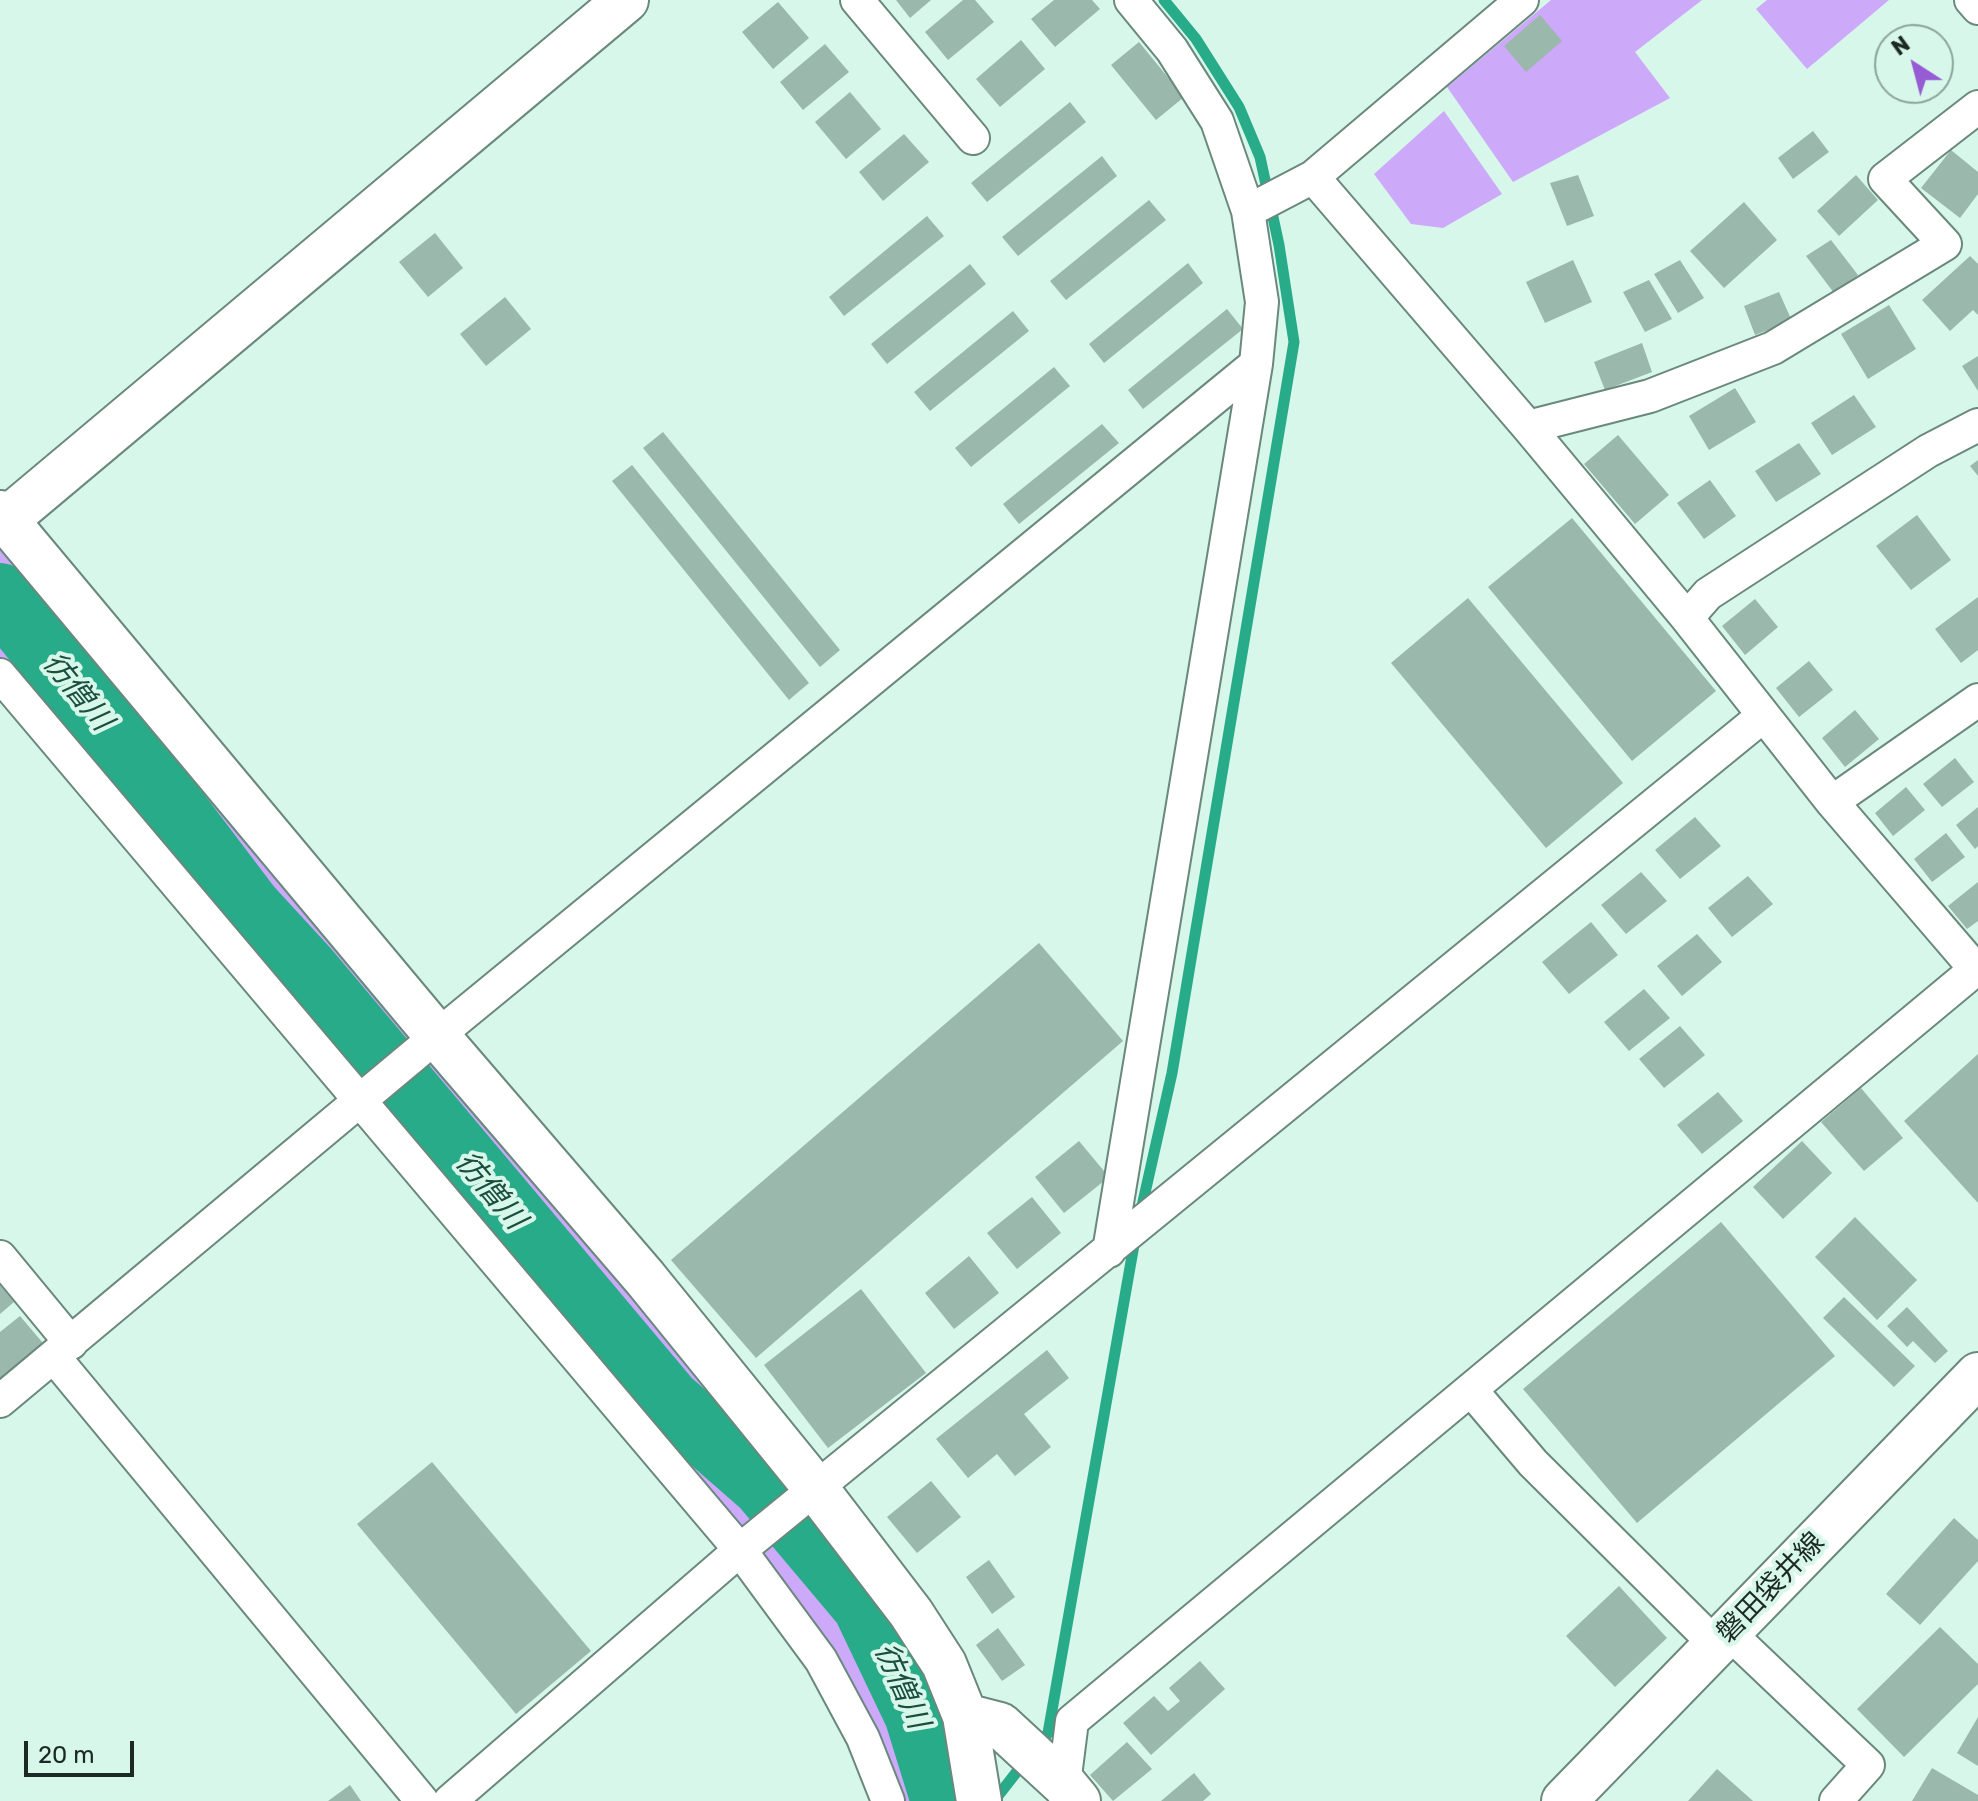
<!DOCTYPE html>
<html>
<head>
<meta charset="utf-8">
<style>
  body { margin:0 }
  #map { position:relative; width:1978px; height:1801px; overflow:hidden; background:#d7f7eb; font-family:Rubik,sans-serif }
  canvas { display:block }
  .north { position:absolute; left:1874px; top:24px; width:80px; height:80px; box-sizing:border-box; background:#d7f7eb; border:2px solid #8da59b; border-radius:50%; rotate:324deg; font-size:22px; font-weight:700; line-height:32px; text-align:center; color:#1d2924 }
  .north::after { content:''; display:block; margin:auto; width:28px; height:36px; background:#965cd4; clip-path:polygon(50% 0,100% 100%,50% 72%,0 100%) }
  .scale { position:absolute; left:24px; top:1741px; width:110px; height:36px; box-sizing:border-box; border:4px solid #1d2924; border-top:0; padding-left:10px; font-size:24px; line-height:28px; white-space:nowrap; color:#1d2924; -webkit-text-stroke:6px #d7f7eb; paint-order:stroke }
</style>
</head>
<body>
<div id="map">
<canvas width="1978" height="1801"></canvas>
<div class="north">N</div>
<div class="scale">20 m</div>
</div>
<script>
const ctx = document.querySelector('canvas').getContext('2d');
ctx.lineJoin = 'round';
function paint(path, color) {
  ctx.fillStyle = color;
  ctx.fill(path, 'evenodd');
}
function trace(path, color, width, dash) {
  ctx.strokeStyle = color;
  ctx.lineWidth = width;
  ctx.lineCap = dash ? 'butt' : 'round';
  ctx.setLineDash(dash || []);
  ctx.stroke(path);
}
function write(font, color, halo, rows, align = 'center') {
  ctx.font = font + ' Rubik,"Noto Sans JP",sans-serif';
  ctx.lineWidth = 8;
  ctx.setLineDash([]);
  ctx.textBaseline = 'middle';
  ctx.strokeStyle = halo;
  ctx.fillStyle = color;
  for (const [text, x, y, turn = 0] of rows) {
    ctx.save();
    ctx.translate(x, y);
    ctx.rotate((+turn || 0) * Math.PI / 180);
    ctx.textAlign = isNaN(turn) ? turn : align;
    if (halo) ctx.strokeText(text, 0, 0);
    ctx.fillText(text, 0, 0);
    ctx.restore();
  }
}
const green = new Path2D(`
  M1551,0H1702L1635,52L1670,98L1513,182L1447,87Z
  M1767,0H1889L1807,69L1756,9Z
  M1444,111L1502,194L1443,228L1411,224L1374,174Z
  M0,512L902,1602L975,1801H885L821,1660L0,673Z`);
const stream = new Path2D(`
  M1140,1215L1172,1073L1294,342L1279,245L1260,157L1239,107L1196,39L1164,0
  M1037,1747L1048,1733L1135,1239
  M994,1801L1026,1760`);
const river = new Path2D(`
  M0,596L176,812L248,907L305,969L668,1401L764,1485L865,1605L917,1714L944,1801`);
const building = new Path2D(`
  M896,0H931L910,18Z
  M963,0H975L994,22L948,60L925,32Z
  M1054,0H1092L1100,9L1055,47L1031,19Z
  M778,2L809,38L773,69L742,32Z
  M1540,15L1562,41L1526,72L1504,46Z
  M1021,40L1045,69L1000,107L976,79Z
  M1139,42L1184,97L1156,120L1111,65Z
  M825,44L849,72L803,110L780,82Z
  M850,92L881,129L846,159L815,122Z
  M1070,102L1086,122L987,202L971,183Z
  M1813,131L1829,152L1793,179L1778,158Z
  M904,134L929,162L883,201L859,172Z
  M1951,150L1978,172V194L1960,218L1921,188Z
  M1102,156L1117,176L1018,256L1002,237Z
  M1578,175L1594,216L1567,226L1550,183Z
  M1856,175L1878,200L1839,236L1817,211Z
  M1149,200L1166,220L1066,300L1050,281Z
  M1744,202L1777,240L1724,288L1690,251Z
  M927,216L944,236L844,316L829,297Z
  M435,233L463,268L428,297L399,262Z
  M1831,240L1858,275L1834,293L1806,256Z
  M1970,256L1978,264V315L1973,310L1950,331L1922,300Z
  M1573,260L1592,302L1545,323L1526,282Z
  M1680,260L1704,298L1678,313L1654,274Z
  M1188,263L1203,283L1104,363L1089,344Z
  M970,264L986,284L887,364L871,344Z
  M1649,280L1672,319L1645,332L1623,292Z
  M1779,292L1792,321L1755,335L1744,306Z
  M505,297L531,329L486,366L460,334Z
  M1889,305L1916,349L1868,379L1841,334Z
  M1227,309L1243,329L1143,409L1128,390Z
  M1013,311L1029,331L930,411L914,392Z
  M1642,343L1652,372L1605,390L1594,362Z
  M1978,356V391L1962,366Z
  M1054,367L1070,386L971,467L955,448Z
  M1735,388L1756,422L1709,450L1689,416Z
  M1854,395L1876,427L1832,455L1811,423Z
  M1102,424L1119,443L1019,524L1003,504Z
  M663,432L840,650L820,667L643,448Z
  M1618,435L1669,495L1635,524L1584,464Z
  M1799,443L1821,474L1776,502L1755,471Z
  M1978,460V476L1970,466Z
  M632,465L809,683L789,700L612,481Z
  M1710,480L1736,516L1704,539L1677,503Z
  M1917,515L1951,560L1911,590L1876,546Z
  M1572,518L1716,691L1632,761L1488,587Z
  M1978,597V650L1961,663L1935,629Z
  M1468,598L1623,783L1546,848L1391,663Z
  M1755,599L1778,627L1745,655L1722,626Z
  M1809,661L1833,690L1799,717L1776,688Z
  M1855,710L1879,739L1845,767L1822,738Z
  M1955,758L1974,782L1942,807L1923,784Z
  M1906,787L1925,810L1893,836L1875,813Z
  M1978,807V846L1975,849L1956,825Z
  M1695,817L1721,846L1680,879L1655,850Z
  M1946,833L1965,857L1932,882L1914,859Z
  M1641,872L1667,901L1626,934L1601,905Z
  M1748,876L1773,904L1732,937L1708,908Z
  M1978,882V921L1967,929L1948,906Z
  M1591,922L1618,955L1569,994L1542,962Z
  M1697,934L1722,962L1682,996L1657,966Z
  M1039,943L1123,1041L756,1358L671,1260Z
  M1644,989L1670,1018L1629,1051L1604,1022Z
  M1680,1026L1705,1055L1664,1088L1639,1059Z
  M1978,1054V1203L1904,1121Z
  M1861,1088L1903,1138L1864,1171L1821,1122Z
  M1718,1092L1743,1121L1702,1154L1677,1125Z
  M1079,1141L1109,1177L1064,1213L1035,1177Z
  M1802,1141L1832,1173L1783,1219L1753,1187Z
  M1032,1197L1061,1233L1017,1269L987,1233Z
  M1855,1217L1917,1280L1877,1320L1815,1257Z
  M1721,1222L1835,1356L1637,1523L1523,1389Z
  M969,1256L999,1293L954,1329L925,1293Z
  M0,1285L14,1302L0,1314Z
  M861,1289L926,1373L828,1448L764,1365Z
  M1844,1297L1915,1366L1894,1387L1823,1318Z
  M1907,1307L1948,1351L1935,1363L1913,1341L1907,1347L1887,1326Z
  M20,1316L48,1349L0,1389V1332Z
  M1047,1350L1069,1378L1024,1414L1051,1447L1015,1476L997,1454L968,1478L936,1439Z
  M432,1462L591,1651L516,1714L357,1524Z
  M931,1481L961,1517L917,1553L887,1517Z
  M1954,1518L1978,1540V1561L1920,1625L1886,1594Z
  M989,1560L1015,1597L992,1614L966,1577Z
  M1619,1586L1667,1638L1615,1687L1566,1636Z
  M1940,1627L1978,1664V1684L1904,1757L1857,1709Z
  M998,1628L1025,1665L1002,1681L976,1645Z
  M1200,1661L1225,1689L1151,1755L1123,1723L1154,1696L1168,1711L1180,1701L1169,1688Z
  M1978,1717V1766L1957,1753Z
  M1127,1742L1152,1769L1113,1801L1090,1775Z
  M1932,1768L1978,1795V1801H1912Z
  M1717,1769L1753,1801H1688Z
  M1194,1773L1211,1794L1203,1801H1161Z
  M350,1785L361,1801H328Z`);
const street = new Path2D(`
  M857,0L973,138
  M1971,0L1978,8
  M1313,177L1528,427L1687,618L1832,802L1978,972
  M1248,211L1313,177L1522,0
  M1528,427L1650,396L1773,348L1945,244L1885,179L1978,107
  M1687,618L1708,594L1928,451L1978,425
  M0,675L740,1550L821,1660L863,1738L888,1801
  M1832,802L1978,700
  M1109,1251L1256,364
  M0,1257L71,1343
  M54,1357L422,1801
  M1471,1390L1533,1463L1716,1645
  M0,1401L437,1036L1256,364L1262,302L1248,211L1217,121L1172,50L1131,0
  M1728,1632L1868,1765L1836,1801
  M1064,1784L1072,1721L1976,969
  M450,1801L740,1550L1763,716`);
const secondary = new Path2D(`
  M0,513L437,1036L645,1278L817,1490L911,1613L944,1664L965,1716L1000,1725L1064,1784L1078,1801
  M0,525L626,0
  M965,1716L979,1801
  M1564,1801L1978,1375`);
const streetNames = [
  ["磐田袋井線",1771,1588,-46]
];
const waterNames = [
  ["彷僧川",77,692,51],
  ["彷僧川",490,1191,50],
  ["彷僧川",901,1686,66]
];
paint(green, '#cca9f9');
trace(stream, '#27ab89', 11);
trace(river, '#27ab89', 66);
paint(building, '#9ab8ac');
trace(street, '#6b887d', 36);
trace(secondary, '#6b887d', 48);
trace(street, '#fff', 32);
trace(secondary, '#fff', 44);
write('28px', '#1d2924', '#d7f7eb', streetNames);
write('italic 30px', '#1c4e3f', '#d7f7eb', waterNames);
</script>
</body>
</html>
